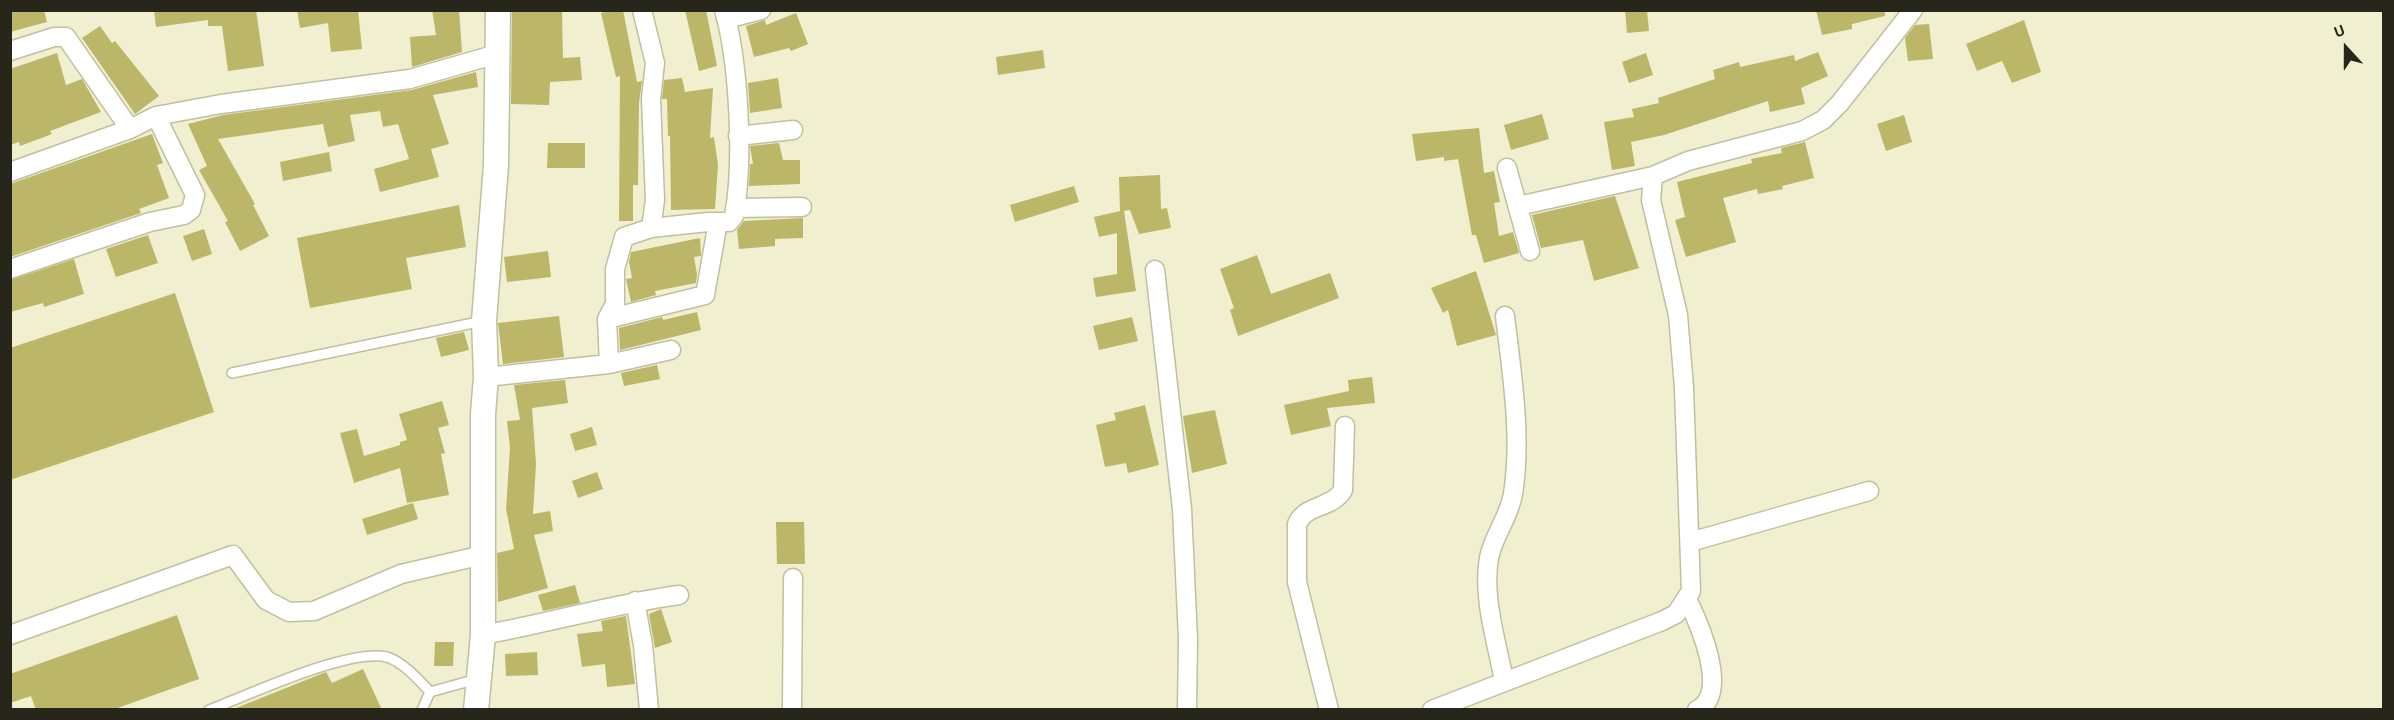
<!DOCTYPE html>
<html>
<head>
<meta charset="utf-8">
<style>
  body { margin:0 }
  #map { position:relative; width:2394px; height:720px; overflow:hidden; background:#f0efd0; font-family:"Alegreya Sans",sans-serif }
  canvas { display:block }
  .frame { position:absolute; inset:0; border:12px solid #27261a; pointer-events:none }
  .north { position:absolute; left:2316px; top:18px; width:60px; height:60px; -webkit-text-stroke:4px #f0efd0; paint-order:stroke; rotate:339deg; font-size:16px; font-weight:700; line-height:24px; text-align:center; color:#27261a }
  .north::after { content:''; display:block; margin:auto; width:21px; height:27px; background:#27261a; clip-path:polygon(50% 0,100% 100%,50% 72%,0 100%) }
</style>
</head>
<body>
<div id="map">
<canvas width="2394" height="720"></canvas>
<div class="frame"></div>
<div class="north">U</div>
</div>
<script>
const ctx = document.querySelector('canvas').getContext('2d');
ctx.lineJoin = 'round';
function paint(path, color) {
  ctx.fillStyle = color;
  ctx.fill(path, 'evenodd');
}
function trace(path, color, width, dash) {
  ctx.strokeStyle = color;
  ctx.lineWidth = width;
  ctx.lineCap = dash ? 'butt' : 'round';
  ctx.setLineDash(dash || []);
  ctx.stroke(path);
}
const building = new Path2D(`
  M10,10H44L47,22L10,32Z
  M154,10H256L264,66L228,71L222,26H208V20L156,27Z
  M297,10H358L362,49L331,52L328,23L300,28Z
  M432,10H459L462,52L412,67L410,37L436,35Z
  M512,10H562L563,58L580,57L582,80L550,82L549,105L511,104Z
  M611,10H623L637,82L642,81L639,103L638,185H633V221H619L620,76L616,77L601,13Z
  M685,10H706L717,66L699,71Z
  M1625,10H1647L1649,31L1627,33Z
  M1816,10H1885V16L1852,24V29L1822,35Z
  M796,13L808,44L791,51L789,48L754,57L746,26L765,20L766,25Z
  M2024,20L2041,72L2012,83L2002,61L1977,71L1966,44Z
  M1929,24L1933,59L1908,61L1905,38L1915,25Z
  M100,26L112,43L115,41L159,96L135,114L82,38Z
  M1043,50L1045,68L998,75L996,57Z
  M1818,52L1828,76L1801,88L1805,104L1770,112L1768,101L1664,135L1631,142L1635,166L1612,170L1604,122L1634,117L1632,109L1659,103L1658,98L1715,79L1713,70L1739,62L1740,67L1794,55L1795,61Z
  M57,53L66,85L82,79L101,112L50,131L52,134L20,146L19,142L10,145V69Z
  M1646,53L1653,75L1629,83L1622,62Z
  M476,72L478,87L433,95L449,144L431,149L439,177L380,192L374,169L409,159L398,124L383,127L380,111L350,115L355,141L328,147L323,124L218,139L255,204L253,205L269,236L240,251L225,222L228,221L199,170L207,166L188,124L223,115L412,90Z
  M682,78L685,92L713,88L710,138L714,137L718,165L715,209L671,210L670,136H668L667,99H662L664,80Z
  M778,78L782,108L750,113L748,83Z
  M1542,114L1549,139L1511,150L1504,125Z
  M1904,115L1912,142L1886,151L1877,124Z
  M1479,128L1484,173L1494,171L1500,202L1494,203L1499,236L1513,232L1519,253L1484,263L1476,235H1472L1458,159L1444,161V157L1416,161L1412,134Z
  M152,134L163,163L157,165L169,198L139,209L141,213L10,257V184Z
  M1805,142L1814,178L1782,186L1783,189L1758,194L1757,189L1723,198L1736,242L1686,257L1675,220L1685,217L1677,182L1752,163L1751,159L1782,153L1781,148Z
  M548,143H585V168H547Z
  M779,143L783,160H800V184L749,186L750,164H753L750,146Z
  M329,152L332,171L283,181L280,162Z
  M1160,175L1161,209L1167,208L1171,228L1139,234L1130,210L1124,211L1136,291L1096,297L1093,278L1117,274V233L1099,237L1094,217L1120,211L1119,177Z
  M1074,186L1079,202L1015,222L1010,205Z
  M1615,196L1639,268L1594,281L1583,240L1541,248L1532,215Z
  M459,205L466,247L406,258L412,289L310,308L297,238Z
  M803,218V238L775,239V246L739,249L737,230L744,221Z
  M204,229L212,254L192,261L183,236Z
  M148,235L158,263L116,277L106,249Z
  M700,238L701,256L694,257L697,274L696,283L655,291L656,295L631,302L626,279L632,278L629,262L631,252Z
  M548,251L551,277L507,282L504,257Z
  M1257,255L1271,294L1330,273L1339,298L1238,336L1230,310L1234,308L1220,269Z
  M74,259L84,294L44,307L43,303L10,312V280Z
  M1476,271L1496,335L1457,346L1448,310L1443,313L1431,288Z
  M175,293L214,412L10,480V348Z
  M697,312L701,330L620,350L619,328L662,317L663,320Z
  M559,316L564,357L503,364L498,323Z
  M1132,317L1138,341L1099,350L1093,326Z
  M464,332L469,350L441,357L436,338Z
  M657,365L660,379L624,386L621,373Z
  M1372,377L1375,403L1327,408L1331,426L1291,435L1284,405L1349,391L1348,380Z
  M565,380L568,403L532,408L536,464L533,514L550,511L553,531L534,535L548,588L498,602L497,553L514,549L506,509L510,448L507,421L520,420L514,385Z
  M442,401L449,425L438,428L445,453L441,454L449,495L407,503L400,468L354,483L340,433L357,429L364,456L400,445V442L407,440L399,414Z
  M1145,405L1159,465L1128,473L1126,463L1105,467L1096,425L1116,420L1114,413Z
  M1215,410L1227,464L1192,473L1183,416Z
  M592,427L597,445L575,451L570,434Z
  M597,472L603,489L578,498L572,481Z
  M413,503L418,519L367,535L362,519Z
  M776,522H804L805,564H777Z
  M575,585L580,603L543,611L538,595Z
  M661,609L672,642L655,648L649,614Z
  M177,615L199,679L112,710H36L31,696L10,703V674Z
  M626,616L635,684L607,687L605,664L582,667L577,634L603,631L601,621Z
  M435,642H454L453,666H434Z
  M537,652L538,675L506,676L505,654Z
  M363,669L382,710H231L326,672L332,683Z`);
const service = new Path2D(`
  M232,373L483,321
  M209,710C249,695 348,648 387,657C403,662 419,680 430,692
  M422,710L430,692L477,679`);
const minor = new Path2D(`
  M726,19L761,10
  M10,51L54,37H66L130,129
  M738,136L793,130
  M1507,168L1530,251
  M10,172L130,129L156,116L221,104L410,79L497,54
  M1518,206L1653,176L1688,161L1802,131L1823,120L1840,103L1913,10
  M735,208L802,207
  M651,228L708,222H729L734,216C744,162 739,63 724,10
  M10,269L150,222L184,215L191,210L195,195L156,116
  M1155,270L1182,509L1188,639L1187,710
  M607,319L705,295L718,222
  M609,364L671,350
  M486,377L609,364L607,319L615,304V269L624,237L651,228L655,200L651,99L655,63L642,10
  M1690,542L1869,491
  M1687,599C1698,621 1731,694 1697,710
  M635,601L643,645L649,710
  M10,635L233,555L266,600L289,612L314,611L401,574L483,555
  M483,635C549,623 613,604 679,595
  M1504,681C1497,642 1482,598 1489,558C1493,536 1509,518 1513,494C1522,436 1512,375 1505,316
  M792,710L793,578
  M1329,710L1297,582V524C1305,504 1332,509 1343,490L1345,426
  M1432,710L1662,621L1676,614L1691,591L1684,388L1678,315L1651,200L1653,176`);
const tertiary = new Path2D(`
  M476,710L483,635V414L486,377L484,321L496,165L498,10`);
paint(building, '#bcb668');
trace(service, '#c1bfa1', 12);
trace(minor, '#c1bfa1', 21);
trace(tertiary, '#c1bfa1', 27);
trace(service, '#fff', 9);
trace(minor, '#fff', 18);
trace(tertiary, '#fff', 24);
</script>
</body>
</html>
